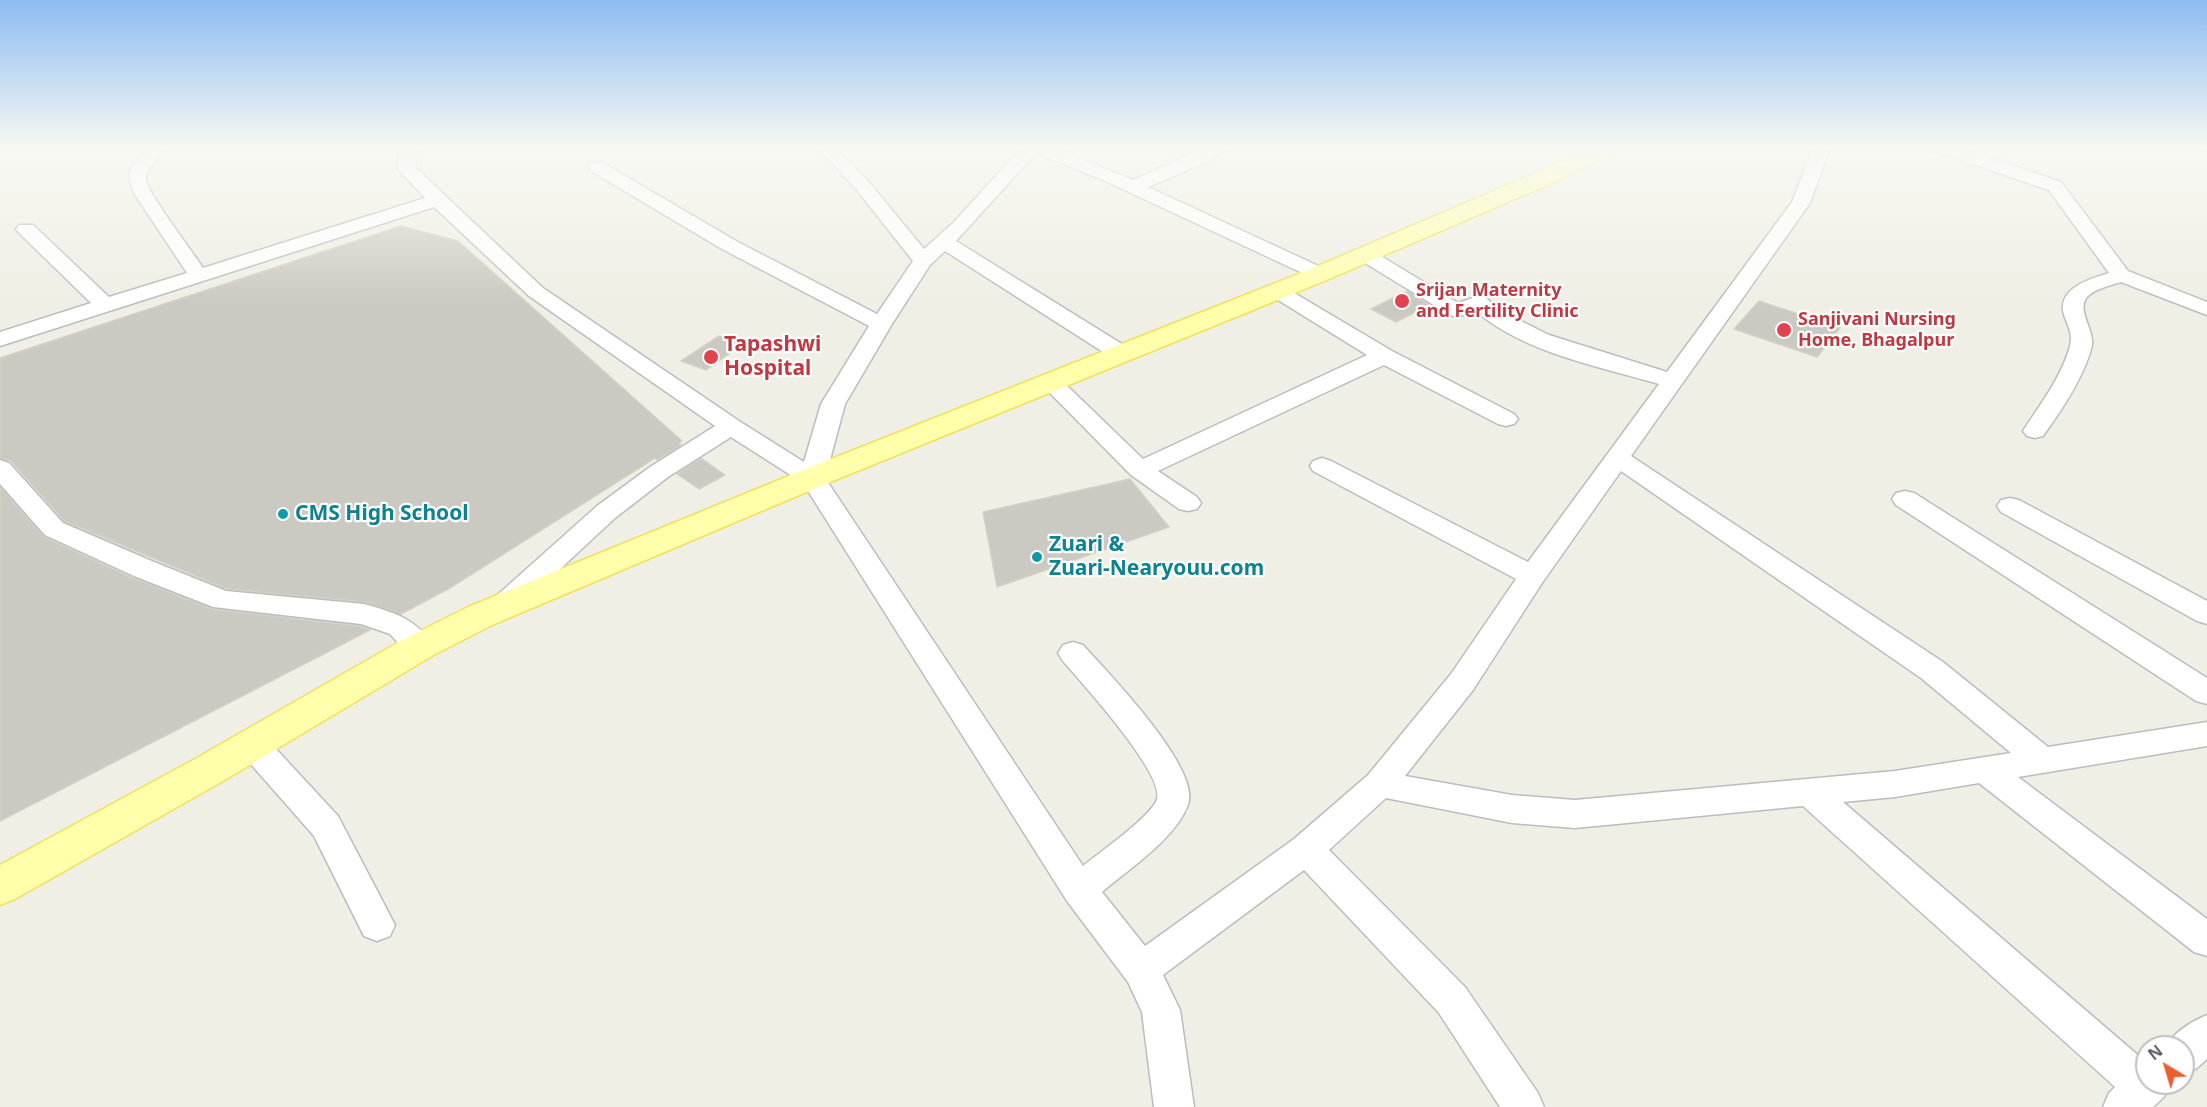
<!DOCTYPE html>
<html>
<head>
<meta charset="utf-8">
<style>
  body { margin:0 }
  #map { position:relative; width:2207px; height:1107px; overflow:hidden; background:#efefe5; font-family:"Noto Sans",sans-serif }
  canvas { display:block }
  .north { position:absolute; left:2135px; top:1035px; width:60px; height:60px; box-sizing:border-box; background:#fff; border:2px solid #bebfc2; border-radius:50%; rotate:322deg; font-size:16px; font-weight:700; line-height:24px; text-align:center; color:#5d5f66 }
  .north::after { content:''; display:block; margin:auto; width:21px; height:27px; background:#eb5e30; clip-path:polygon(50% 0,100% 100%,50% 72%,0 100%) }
</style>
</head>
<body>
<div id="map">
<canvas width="2207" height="1107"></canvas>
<div class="north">N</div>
</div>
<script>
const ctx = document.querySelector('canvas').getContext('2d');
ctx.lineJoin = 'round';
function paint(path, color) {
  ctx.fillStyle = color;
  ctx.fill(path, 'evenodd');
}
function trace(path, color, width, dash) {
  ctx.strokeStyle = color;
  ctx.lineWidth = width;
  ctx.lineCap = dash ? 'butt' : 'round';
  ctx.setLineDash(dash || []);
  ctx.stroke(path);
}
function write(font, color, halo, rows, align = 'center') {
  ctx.font = font + ' "Noto Sans",sans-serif';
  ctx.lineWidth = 4.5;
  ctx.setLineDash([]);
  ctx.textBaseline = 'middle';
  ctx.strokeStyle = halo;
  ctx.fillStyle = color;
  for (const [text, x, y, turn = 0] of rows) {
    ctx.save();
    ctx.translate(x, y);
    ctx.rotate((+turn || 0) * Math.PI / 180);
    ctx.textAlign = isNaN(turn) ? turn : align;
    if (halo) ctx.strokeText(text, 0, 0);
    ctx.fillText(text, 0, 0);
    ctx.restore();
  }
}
const building = new Path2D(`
  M401,226L458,241L682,441L679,443L681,445L657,460L655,458L450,588L401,614L364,602L227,589L64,521L11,461L0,458V358Z
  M1407,291L1429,305L1396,322L1371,309Z
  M1759,301L1840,328L1817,357L1734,329Z
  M719,336L743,344L706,370L681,361Z
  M701,458L725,475L699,489L677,474Z
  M1130,479L1169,527L997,587L983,512Z
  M0,487L44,537L133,578L212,609L360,626L370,630L0,821Z`);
const minor = new Path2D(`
  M148,148H166C160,157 145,168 146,180C148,194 193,252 203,268L425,198L398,169L399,154L404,148H422L417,155L416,168L543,288L739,421L804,462L821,404L869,326L722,249L591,171L588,167L591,163H603L736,241L877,314L913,261L856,189L818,148H836L868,181L924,249L954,222L1021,148H1054L1133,180L1205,148H1223L1214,159L1148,187L1327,270L1330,274L1327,278H1313L1101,179L1036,153L956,241L1130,349L1133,354L1130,359L1122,361L1114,359L945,251L930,265L892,324L845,404L825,478L1083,866C1099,853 1152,816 1157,799C1165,774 1081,682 1063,661L1058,653L1063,645L1073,642L1083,645C1108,673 1202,769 1188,805C1175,839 1129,869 1102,892L1145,946L1294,839L1368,775L1451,674L1516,579L1313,471L1310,466L1313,461L1322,458L1331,461L1528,562L1659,384C1601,367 1522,352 1476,311L1457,317L1450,315L1357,258L1354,254L1357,250H1371L1458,303L1479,296L1486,298L1501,311L1549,335L1667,372L1792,202L1813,148H1830L1810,203L1631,456L1943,662L2048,747L2207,722V746L2018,777L2207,919V956L2194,952L1979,783L1895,797L1843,802L2147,1063V1083H2170L2164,1097L2153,1107H2103L2109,1093L2115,1087L1803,806L1575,828L1512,823L1386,798L1329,850L1465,987L1538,1093L1544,1107H1500L1439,1013L1304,870L1163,975L1180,1010L1194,1107H1154L1142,1012L1128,982L1067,901L803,483L731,437L668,477L615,518L514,612L504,615L494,612L490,605L494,598L597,506L650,467L715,426L529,296L434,207L0,346V332L91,303L19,233L16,229L19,225H33L109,297L187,273L134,193C124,169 133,166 148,148ZM1621,471L1921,678L2011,753L1895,771L1575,800L1512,795L1405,776L1473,690L1542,583Z
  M1935,148H1961L2061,182L2128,271L2207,302V315L2121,282C2111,285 2094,289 2087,297C2076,310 2095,331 2092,346C2084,377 2062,410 2043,436L2035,438L2027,436L2023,431C2040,405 2062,376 2070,346C2073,334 2068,326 2064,315C2056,288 2090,279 2109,273L2049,190L1937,152Z
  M1277,285L1284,287L1392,351L1514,414L1518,419L1514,424L1506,426L1498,424L1384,365L1158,471L1197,497L1201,503L1197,509L1188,511L1179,509L1131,475L1039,382L1042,377L1050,375L1058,377L1143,459L1367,355L1270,295L1267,291L1270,287Z
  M0,460L9,463L63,523L154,562L226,591L364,604C393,612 418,619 434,647L429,655L419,658L409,655L390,634L361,624L213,607L134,576L45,535L0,484Z
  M1905,491L1914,493L2207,678V704L2196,701L1896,505L1892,499L1896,493Z
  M2010,498L2019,500L2207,601V624L2197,621L2001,512L1997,506L2001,500Z
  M253,733L264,736L338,816L395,925L390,936L377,941L364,936L314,836L242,754L237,745L242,736Z
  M2207,1015V1059L2197,1068L2183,1074V1047H2167C2173,1032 2193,1021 2207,1015Z`);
const major = new Path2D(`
  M1589,148H1616L1613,152L1559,180L1329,279L823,485L492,625L432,656L223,781L15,899L0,905V865L195,759L406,638L468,607L801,471L1311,269L1543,170Z`);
const markers = [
  [1402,301,8,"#e0444e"],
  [1784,330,8,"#e0444e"],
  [711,357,8,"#e0444e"],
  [283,514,6,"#0f9aa8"],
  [1037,557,6,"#0f9aa8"]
];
const farHealthnames = [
  ["Srijan Maternity",1416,291],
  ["and Fertility Clinic",1416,312],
  ["Sanjivani Nursing",1798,320],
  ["Home, Bhagalpur",1798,341]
];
const healthNames = [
  ["Tapashwi",724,345],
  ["Hospital",724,369]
];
const cultureNames = [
  ["CMS High School",295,514],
  ["Zuari &",1049,545],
  ["Zuari-Nearyouu.com",1049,569]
];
paint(building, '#cac9c2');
trace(building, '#d4d2c3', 1.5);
trace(minor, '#babcc1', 3);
trace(major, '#f2e15b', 3);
paint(minor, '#fff');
paint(major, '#ffffab');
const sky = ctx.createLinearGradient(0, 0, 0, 303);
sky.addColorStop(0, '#8dbcf1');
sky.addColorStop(0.49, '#f8f8f3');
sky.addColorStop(1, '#f8f8f300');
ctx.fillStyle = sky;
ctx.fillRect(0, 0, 2207, 303);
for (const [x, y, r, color] of markers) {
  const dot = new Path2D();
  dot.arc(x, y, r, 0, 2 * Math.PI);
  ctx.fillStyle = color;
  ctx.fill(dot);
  trace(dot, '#fff', 2);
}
write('bold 18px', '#be3a42', '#fff', farHealthnames, 'left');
write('bold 21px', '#be3a42', '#fff', healthNames, 'left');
write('bold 21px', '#0d838f', '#fff', cultureNames, 'left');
</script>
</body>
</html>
